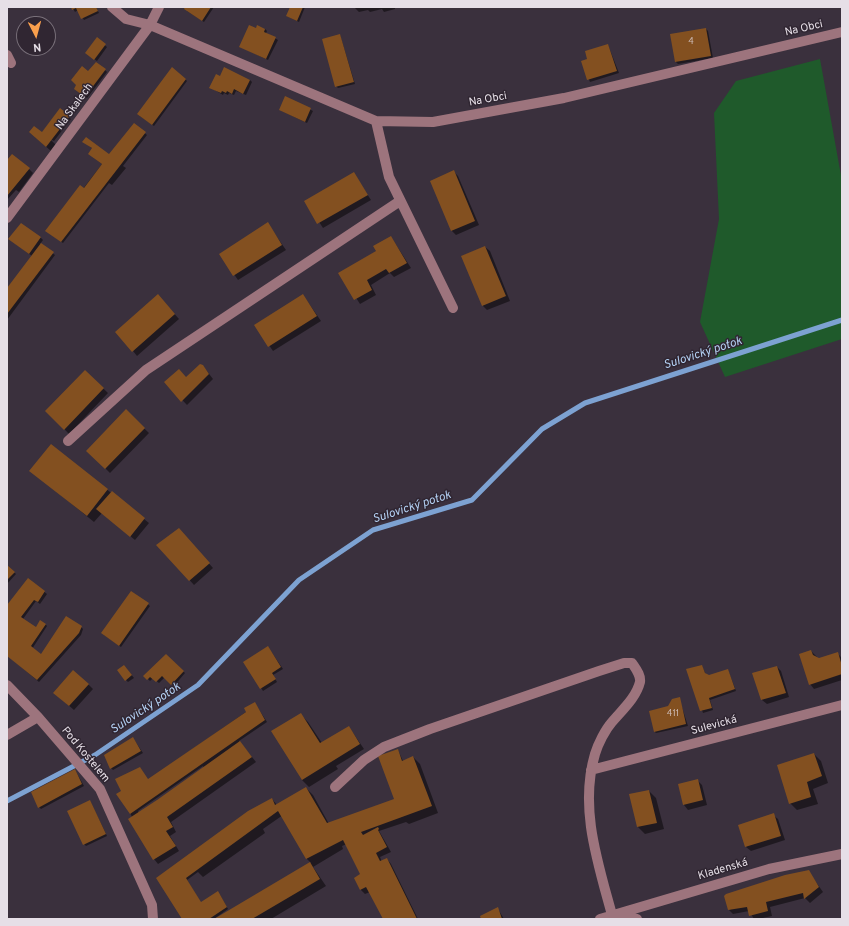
<!DOCTYPE html>
<html>
<head>
<meta charset="utf-8">
<style>
  body { margin:0 }
  #map { position:relative; width:849px; height:926px; overflow:hidden; background:#3a303d; font-family:Overpass,sans-serif }
  canvas { display:block }
  .frame { position:absolute; inset:0; border:8px solid #e6dfe7; pointer-events:none }
  .north { position:absolute; left:16px; top:16px; width:40px; height:40px; box-sizing:border-box; background:#302632; border:1px solid #79707a; border-radius:50%; rotate:174deg; font-size:11px; font-weight:700; line-height:16px; text-align:center; color:#e6dfe7 }
  .north::after { content:''; display:block; margin:auto; width:14px; height:18px; background:#f99f4d; clip-path:polygon(50% 0,100% 100%,50% 72%,0 100%) }
</style>
</head>
<body>
<div id="map">
<canvas width="849" height="926"></canvas>
<div class="frame"></div>
<div class="north">N</div>
</div>
<script>
const ctx = document.querySelector('canvas').getContext('2d');
ctx.lineJoin = 'round';
function paint(path, color) {
  ctx.fillStyle = color;
  ctx.fill(path, 'evenodd');
}
function trace(path, color, width, dash) {
  ctx.strokeStyle = color;
  ctx.lineWidth = width;
  ctx.lineCap = dash ? 'butt' : 'round';
  ctx.setLineDash(dash || []);
  ctx.stroke(path);
}
function write(font, color, halo, rows, align = 'center') {
  ctx.font = font + ' Overpass,sans-serif';
  ctx.lineWidth = 3;
  ctx.setLineDash([]);
  ctx.textBaseline = 'middle';
  ctx.strokeStyle = halo;
  ctx.fillStyle = color;
  for (const [text, x, y, turn = 0] of rows) {
    ctx.save();
    ctx.translate(x, y);
    ctx.rotate((+turn || 0) * Math.PI / 180);
    ctx.textAlign = isNaN(turn) ? turn : align;
    if (halo) ctx.strokeText(text, 0, 0);
    ctx.fillText(text, 0, 0);
    ctx.restore();
  }
}
const green = new Path2D(`
  M820,59L842,181V339L725,377L700,322L719,219L714,113L736,81Z`);
const shadow = new Path2D(`
  M72,7H96L99,13L84,20L78,10L75,12Z
  M186,7H214L204,22L187,11Z
  M291,7H305L299,22L287,16Z
  M354,7H395V9L384,12L382,9L370,12L368,10L359,12Z
  M265,29L267,31L266,33L278,40L268,60L243,48Z
  M706,29L708,31L713,58L678,64L676,62L671,35Z
  M340,35L355,84L338,88L336,86Z
  M97,39L107,47L97,61L88,55Z
  M608,45L619,73L590,82L582,62L588,59Z
  M105,70L107,72L87,98L77,90L78,85L89,72Z
  M220,77L250,80L252,82L246,95L236,91L234,95L229,93L228,95L224,93L223,95L210,87Z
  M185,79L187,81L154,126L140,116Z
  M286,97L313,111L307,123L282,111Z
  M60,110L71,119L54,141L50,139L56,145L51,151L35,137L42,133Z
  M134,124L147,135L123,166L126,168L112,185L109,183L63,243L49,233L102,164L94,158L93,149L88,145L109,155Z
  M7,162L29,169L33,173L19,192L16,190L7,200Z
  M454,172L458,176L479,225L456,235L451,230Z
  M354,174L371,200L323,228L306,202Z
  M21,224L41,238L43,240L40,244L55,255L7,320V290L32,256L9,239Z
  M268,224L286,250L238,280L220,254Z
  M391,237L411,268L394,277L390,273L371,285L376,295L360,304L340,273L377,251Z
  M485,247L490,251L510,301L487,310L483,306L462,256Z
  M303,295L321,321L273,351L255,325Z
  M162,300L179,319L137,356L133,351Z
  M203,366L213,379L187,405L166,383L186,378Z
  M85,371L108,393L69,434L47,411Z
  M126,411L149,433L110,473L88,451Z
  M51,445L149,523L135,540L102,513L94,522L31,471Z
  M183,534L213,568L194,585L158,545Z
  M7,566L16,574L7,584Z
  M28,579L47,594L40,604L36,601L23,619L36,628L45,624L47,626L32,649L42,655L81,627L83,629L81,635L39,682L7,655V608Z
  M132,592L150,606L121,647L104,635Z
  M268,647L283,669L273,675L277,682L263,691L245,663Z
  M811,651L819,659L837,653L842,658V680L814,689L810,684Z
  M166,655L185,673L174,686L165,677L159,683L153,678L150,681L145,676Z
  M702,666L706,675L709,676L728,670L736,691L710,700L713,710L703,713L688,670Z
  M777,667L781,671L789,697L767,704L762,700L754,674Z
  M126,668L134,678L128,682L126,680Z
  M88,684L93,689L74,710L59,697Z
  M679,698L688,726L656,733L654,731Z
  M256,705L267,722L239,741L256,762L171,822L176,832L170,836L179,851L158,864L154,859L130,813L122,791L140,768L148,780ZM203,766L204,768L139,813L138,811Z
  M301,715L308,722L322,743L349,727L364,749L336,766L338,769L309,787L302,780Z
  M133,738L143,753L113,770L111,768Z
  M398,750L403,761L413,757L420,764L438,813L409,824L406,822L379,831L391,852L380,857L382,862L387,859L391,864L418,919H384L370,892L365,894L360,889L362,875L347,844L342,846L343,849L313,867L326,886L271,919H217L311,863L307,859L283,815L263,829L265,833L203,877L198,872L187,880L201,903L220,895L228,909L214,919H183L157,878L272,799L277,805L306,788L313,795L329,824L396,803Z
  M814,754L821,761L828,783L813,789L818,804L797,810L790,803Z
  M75,770L84,786L41,809L39,807Z
  M697,780L702,785L707,805L688,810L684,805L679,785Z
  M649,791L656,798L664,829L645,834L638,827Z
  M90,801L107,836L86,846L84,844Z
  M773,815L778,819L785,840L751,851L746,847Z
  M808,871L823,892L810,903L805,898L770,907L772,916L758,919H754L749,911L733,914L729,910Z
  M498,909L504,919H482Z`);
const stream = new Path2D(`
  M7,801L95,755L198,685L299,580L373,530L472,500L542,429L585,403L842,320`);
const building = new Path2D(`
  M71,7H96L98,11L81,19L76,8L72,10Z
  M185,7H211L202,21L184,9Z
  M290,7H303L297,21L286,16Z
  M249,25L256,28L257,25L265,29L264,32L276,37L266,59L239,47Z
  M706,28L711,56L675,62L670,34Z
  M340,34L354,82L335,87L322,39Z
  M97,37L106,44L94,60L85,53Z
  M608,44L617,71L587,80L581,61L587,59L585,51Z
  M96,62L106,69L85,97L74,89L76,85L71,80L82,66L88,71Z
  M172,67L186,79L152,125L137,114Z
  M224,67L250,80L243,94L234,89L232,94L227,91L226,93L222,91L221,93L209,88L216,74L220,76Z
  M285,96L311,108L305,122L279,110Z
  M60,108L70,116L46,147L29,132L34,126L42,132Z
  M134,123L146,132L61,242L45,231L80,185L84,188L102,164L88,154L92,148L82,142L86,137L109,154Z
  M12,154L30,168L7,196V160Z
  M454,170L475,221L451,231L430,181Z
  M354,172L368,195L317,224L304,201Z
  M268,222L282,245L233,276L219,254Z
  M21,223L41,237L29,254L8,239Z
  M391,236L407,263L389,273L386,269L367,280L372,290L354,300L338,273L376,251L373,246Z
  M41,243L54,252L7,314V288Z
  M485,246L506,296L482,306L461,256Z
  M158,294L175,314L132,352L115,332Z
  M303,294L317,316L268,347L254,325Z
  M200,364L203,365L209,374L181,402L164,382L179,369L186,377Z
  M85,370L104,388L64,430L45,411Z
  M126,409L145,428L105,469L86,451Z
  M51,444L108,489L87,516L29,471Z
  M112,491L145,518L130,537L96,509Z
  M179,528L210,563L189,581L156,545Z
  M7,565L15,572L7,580Z
  M28,578L45,591L38,602L34,600L21,617L36,627L40,620L46,624L31,646L41,654L66,616L82,626L79,633L37,680L7,656V605Z
  M131,591L149,603L119,646L101,633Z
  M268,646L281,667L272,673L276,679L260,689L243,662Z
  M811,650L813,655L819,658L838,652L842,666V674L809,685L799,654Z
  M166,654L184,671L171,685L162,676L156,682L150,677L147,680L143,676Z
  M124,665L132,675L125,681L117,670Z
  M702,665L705,673L709,675L728,669L735,689L709,698L712,708L700,711L686,669Z
  M777,666L786,693L761,700L752,673Z
  M73,670L89,684L69,706L53,693Z
  M680,697L686,724L654,732L649,711L668,706L672,699Z
  M255,702L265,720L130,814L116,794L121,791L115,779L140,767L148,779L246,712L244,708Z
  M301,713L320,743L349,726L360,744L302,780L271,731Z
  M133,737L141,751L110,769L104,755Z
  M240,741L252,757L167,817L173,827L166,831L176,846L153,860L128,819L157,800Z
  M398,749L402,761L413,756L432,806L361,832L363,835L378,827L379,829L378,830L387,847L376,853L380,861L387,858L417,919H383L366,887L360,890L354,878L360,874L343,840L306,859L278,811L186,878L201,902L218,891L227,907L209,919H182L156,878L248,811L272,798L275,805L306,787L327,823L394,799L378,756Z
  M814,753L822,776L807,782L811,797L789,804L777,765Z
  M75,769L82,784L38,808L31,792Z
  M698,779L703,800L683,805L678,784Z
  M649,790L657,823L637,827L629,794Z
  M90,800L106,834L83,845L67,811Z
  M774,813L781,836L745,847L738,825Z
  M310,862L320,879L252,919H214Z
  M809,870L819,887L804,899L803,893L766,902L768,911L749,916L747,907L728,910L724,896L726,894L785,875Z
  M498,907L502,919H481L480,916Z`);
const minor = new Path2D(`
  M112,7L126,19L150,25L376,121L433,122L564,98L842,32
  M7,55L11,63
  M376,121L389,177L453,308
  M7,218L150,25L159,7
  M68,441L146,370L400,201
  M7,685L38,717L100,789L152,905L153,919
  M7,735L38,717
  M591,770L842,705
  M335,787L364,760L384,747L430,729L599,671L624,663H632C636,669 641,675 640,682C636,698 622,710 612,722C605,730 598,744 595,754C579,808 598,863 612,915
  M616,916L637,919
  M600,919L769,869L842,854`);
const numberNames = [
  ["4",691,42],
  ["411",673,714]
];
const streetNames = [
  ["Na Obci",804,29,-13],
  ["Na Obci",488,100,-10],
  ["Na Skalech",75,107,-54],
  ["Sulevická",714,726,-15],
  ["Pod Kostelem",85,755,50],
  ["Kladenská",723,870,-16]
];
const waterNames = [
  ["Sulovický potok",703,354,-18],
  ["Sulovický potok",412,508,-18],
  ["Sulovický potok",146,709,-34]
];
paint(green, '#1f5a2b');
paint(shadow, '#0007');
trace(stream, '#7da2d2', 5);
paint(building, '#835020');
trace(minor, '#9d747d', 10);
write('9px', '#cdbbb5', null, numberNames);
write('11px', '#e6dfe7', '#302632', streetNames);
write('italic 12px', '#b4d1f4', '#302632', waterNames);
</script>
</body>
</html>
